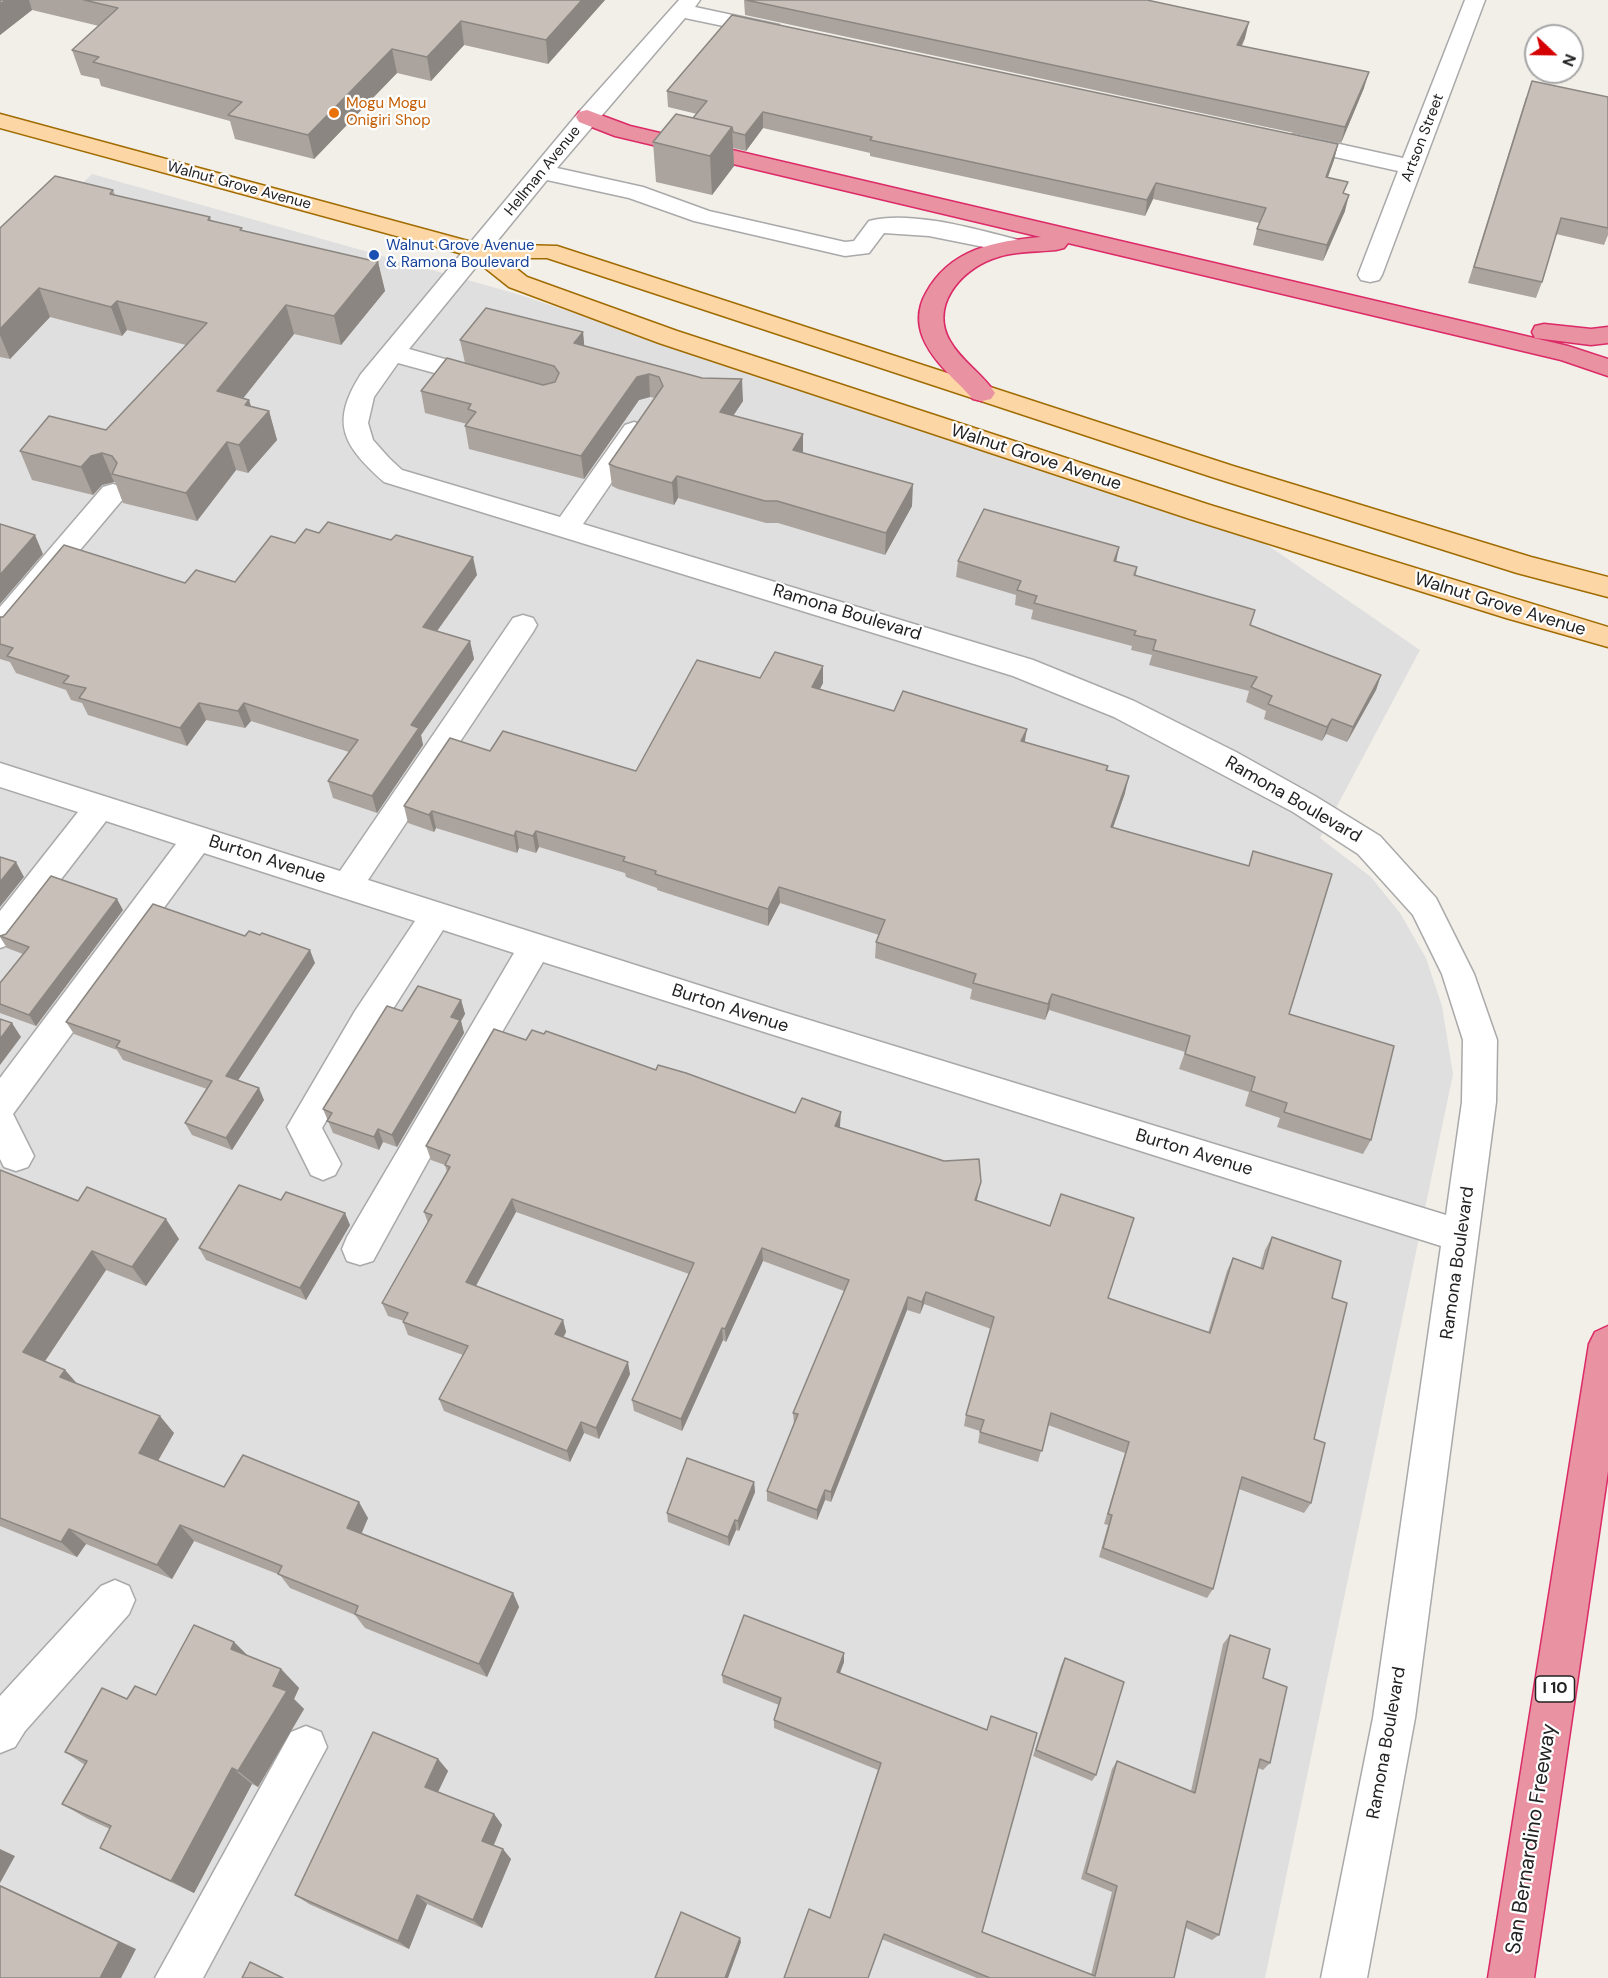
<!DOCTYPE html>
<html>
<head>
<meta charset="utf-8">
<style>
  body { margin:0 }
  #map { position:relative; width:1608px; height:1978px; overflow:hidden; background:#f2efe9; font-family:"DM Sans",sans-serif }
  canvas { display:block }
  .north { position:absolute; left:1524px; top:24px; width:60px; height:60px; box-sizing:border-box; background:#fff; border:2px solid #a7a7a7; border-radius:50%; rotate:112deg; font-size:16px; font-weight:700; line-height:24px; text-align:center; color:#222 }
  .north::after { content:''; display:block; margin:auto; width:21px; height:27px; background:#d40000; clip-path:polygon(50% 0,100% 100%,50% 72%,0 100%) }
</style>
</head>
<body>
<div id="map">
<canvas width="1608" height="1978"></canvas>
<div class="north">N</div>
</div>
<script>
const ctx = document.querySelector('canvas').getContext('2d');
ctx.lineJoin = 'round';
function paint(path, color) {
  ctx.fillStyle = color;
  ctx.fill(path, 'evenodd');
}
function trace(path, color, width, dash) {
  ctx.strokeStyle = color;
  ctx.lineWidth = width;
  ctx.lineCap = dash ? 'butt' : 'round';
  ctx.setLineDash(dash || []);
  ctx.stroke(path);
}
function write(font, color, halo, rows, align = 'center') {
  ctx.font = font + ' "DM Sans",sans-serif';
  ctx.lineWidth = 4.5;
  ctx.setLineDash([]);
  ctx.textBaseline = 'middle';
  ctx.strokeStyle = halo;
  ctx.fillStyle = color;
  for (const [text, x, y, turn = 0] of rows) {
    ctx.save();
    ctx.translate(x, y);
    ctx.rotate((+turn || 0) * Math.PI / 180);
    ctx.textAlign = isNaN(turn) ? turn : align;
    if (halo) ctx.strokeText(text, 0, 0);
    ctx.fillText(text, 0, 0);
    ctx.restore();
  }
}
const residential = new Path2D(`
  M92,174L517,294L1263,542L1420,650L1320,838L1371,877L1400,913L1426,958L1442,1006L1453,1074L1265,1978H0V265Z`);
const minor = new Path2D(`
  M679,0H700L695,7L779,25L782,30L779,35L771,36L685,18L557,168L643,187L709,211L845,242L854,241L869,221C912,210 979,230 1022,241L1026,246L1022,251L1014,253L929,236L884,233L869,253L845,256L694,221L629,198L547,180L409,349L491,372L495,378L491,384L482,386L398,363L374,397L368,423L373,440L389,458L402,470L560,517L625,425L634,422L643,425L647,431L583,524L1033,660L1134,701L1236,752L1315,796L1380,836L1436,898L1474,974L1497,1040L1496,1102L1415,1718L1367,1978H1321L1373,1718L1441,1246L543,962L450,1121L373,1261L360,1265L347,1261L342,1249L347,1237L514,953L443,930L379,1031L322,1128L341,1164L335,1175L323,1180L311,1175L287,1127L355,1011L415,921L204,853L13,1114L34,1156L28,1167L16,1171L4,1167L0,1159V1078L176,844L106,821L11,944L0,948V911L78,812L0,787V763L340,871L513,618L523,615L533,618L537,625L533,632L368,880L783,1012L1446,1215L1462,1102L1463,1040L1442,974L1413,915L1358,854L1293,812L1114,717L1013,676L384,482C344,446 329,424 361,374L579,112Z
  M1465,0H1485L1382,275L1379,280L1370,282L1361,280L1358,275L1398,171L1286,146L1283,141L1286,136L1294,134L1403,158Z
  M113,484L123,487L126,493L123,499L10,633L0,636V607L103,487Z
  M115,1580L129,1586L135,1600L129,1614L25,1731L15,1747L0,1753V1696L101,1586Z
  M306,1726L321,1732L327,1747L203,1978H155L291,1732Z`);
const major = new Path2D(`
  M0,114L479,244L557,246L1233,466L1531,557L1608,577V597L1517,573L1215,478L547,258H503L527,277L677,331L1210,505L1608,627V647L1506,618L1190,519L659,343L509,287L470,256L0,128Z`);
const highway = new Path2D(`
  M587,110L630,126L1568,346L1608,359V376L1561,360L1068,243L1064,248L1056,250C1035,252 1012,251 992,259C960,271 930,306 950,341C961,361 983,374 995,393L991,399L982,401L973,399C956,380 933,362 923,338C917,323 918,307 926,293C950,249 995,241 1041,237L615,136L579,122L576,117L579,112Z
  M1544,324L1591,329L1608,327V343L1591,345L1535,338L1532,332L1535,326Z
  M1608,1326V1471L1534,1978H1488L1589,1344L1595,1332Z`);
const wall = new Path2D(`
  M0,0H605L548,64L464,45L431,81L397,73L314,159L235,139L230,121L101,86L99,79L81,75L72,50L99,26L32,10L0,35Z
  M744,0L1245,38L1242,46L1364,88L1341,143L745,15Z
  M667,91L1338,144L1334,160L1328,177L1345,194V211L1323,261L1253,245L1257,229L1259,223L1153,199L1145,216L870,156V153L763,128L746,151L733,148L734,166L712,195L656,182L653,142L693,118L697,114L668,107Z
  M1526,97H1608V235L1604,245L1556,234L1542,282L1536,298L1468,283Z
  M113,190L115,195L210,217L211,220L243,231L378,262L385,291L341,345L294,334L243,398L251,406L269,411L277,440L248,473L236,470L197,521L123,503L115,482H114L102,485L93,495L32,480L20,451L106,430L186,345L127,330L122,336L50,317L10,359L0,357V228Z
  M583,332L584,346L743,401L733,416L803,434V453L912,506L885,555L778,523H766L678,498L674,505L618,489L612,486L609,464L655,398L650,397L639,400L584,479L469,449L465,426L467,424L425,413L421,391L465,363L460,340Z
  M295,543L477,575L437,631L470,641L474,659L421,735L423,745L377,813L333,798L328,781L349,752L251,721L245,728L206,720L187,746L88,715L82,703L71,700L66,690L16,673L10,662L0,659V617L185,583L235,582Z
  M958,561H1117L1137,567L1136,575L1251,625L1381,675L1376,690L1347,742L1326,734L1322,741L1264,719L1266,711L1246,702L1249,691L1149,665L1152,655L1131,650L1132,646L1031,619L1033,610L1015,605L1016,595L956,577Z
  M823,666V683L819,690L894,711L1025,742L1108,766L1107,770L1125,793L1113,828L1289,1014L1371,1140L1363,1154L1277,1127L1280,1118L1245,1106L1249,1092L1179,1069L1185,1052L1049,1010L1045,1020L970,999L972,989L875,958L876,942L879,935L780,903L768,926L657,890V888L626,877L625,873L539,847L536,853L519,848L517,853L436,828L434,832L408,823L404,806L490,751L636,771L760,678Z
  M123,910L36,1026L0,1013V983L23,954L7,948L0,937Z
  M245,936L315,963L238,1080L264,1100L232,1150L192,1135L185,1123L207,1089L123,1060L117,1050L74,1034L66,1022Z
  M461,1000L465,1014L461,1021L464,1033L397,1147L383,1142L379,1150L333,1133L323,1109L402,1011Z
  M526,1040L656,1070L840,1126V1128L978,1195L977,1200L1108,1298L1208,1333L1227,1271L1233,1258L1260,1268L1265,1250L1272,1237L1332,1298L1314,1439L1311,1503L1304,1513L1239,1489L1213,1589L1207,1598L1099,1557L1108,1525L1104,1524L1125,1453L1048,1425L1038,1462L978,1443L980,1431L964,1426L966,1415L991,1329L924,1304L920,1314L907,1310L831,1502L825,1500L817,1520L767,1501V1491L794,1424L793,1413L844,1291L763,1261L726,1342L723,1340L682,1431L634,1411L632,1400L689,1274L516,1212L475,1286L563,1320L566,1332L563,1337L630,1374L599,1439L584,1433L570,1462L444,1411L439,1399L463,1355L408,1335L403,1322L404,1321L388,1316L382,1303L428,1223L424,1212L447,1172L445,1165L431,1160L426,1146Z
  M0,1170L179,1239L146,1286L106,1270L45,1361L65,1370L77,1384L174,1433L158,1461L224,1487L368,1518L362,1533L513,1593L519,1607L487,1677L365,1628L355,1615L290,1588L280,1575L194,1541L172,1579L86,1544L77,1557L0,1526Z
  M281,1200L350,1225L306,1300L206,1260L199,1248Z
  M754,1482L755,1492L739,1531L736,1530L729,1546L668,1522L667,1513Z
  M1230,1635L1263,1678L1270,1763L1263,1770L1258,1768L1219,1935L1212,1940L1186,1928L1174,1978H977L830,1918L878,1770L774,1728V1720L779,1705L723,1683L722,1675L844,1662L840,1673L982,1932L1091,1975L1112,1892L1081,1879L1112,1769L1117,1761L1191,1791L1223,1644Z
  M234,1642L248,1656L281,1669L299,1688L294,1699L304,1709L258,1787L252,1784L194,1893L126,1861L100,1848L110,1829L88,1819L62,1804L85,1765L65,1752L127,1699L156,1695Z
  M1065,1658L1096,1775L1092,1781L1033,1756L1061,1666Z
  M438,1759L448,1771L438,1792L494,1814L502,1825L494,1845L511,1859L482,1928L427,1904L409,1949L309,1904L295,1895Z`);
const shadedWall = new Path2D(`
  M6,0H29L32,10L0,35V4Z
  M582,0H605L548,64L546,40Z
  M461,21L464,45L431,81L427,57Z
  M1249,22L1245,38L1234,60L1237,45Z
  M392,49L397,73L314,159L308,135Z
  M1369,72L1364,88L1341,143L1345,127Z
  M763,112V128L746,151L745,135Z
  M732,127L734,166L712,195L710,156Z
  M1338,144L1334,160L1322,193L1326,177Z
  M1156,183L1153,199L1145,216L1147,200Z
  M1349,195L1345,211L1323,261L1327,245Z
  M378,262L385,291L341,345L334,316Z
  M39,288L50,317L10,359L0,335V329Z
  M117,301L127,330L122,336L111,307Z
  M286,305L294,334L226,420L217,391Z
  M583,332L585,354L574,343Z
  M649,374L650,397L639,400L584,479L581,456L637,377Z
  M742,379L743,401L721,434L720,412Z
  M249,400L257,425L269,411L277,440L248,473L239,445L245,405Z
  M803,434V457L793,450Z
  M227,442L236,470L197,521L186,493Z
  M102,453L114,482L102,485L93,495L81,467L91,456Z
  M677,476L678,498L674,505L672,483Z
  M913,484L912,506L885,555L886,533Z
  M35,535L43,554L0,604V575Z
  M1119,547L1116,563L1114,561Z
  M473,557L477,575L427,645L423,627Z
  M470,641L474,659L421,735L423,745L377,813L372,796L411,725Z
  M823,666V683L812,705V687Z
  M1381,675L1376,690L1347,742L1353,727Z
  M199,703L206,720L187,746L180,728Z
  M244,703L251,721L245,728L238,711Z
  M1332,719L1326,734L1322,741L1327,727Z
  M1027,729L1024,746L1021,741Z
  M1129,776L1125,793L1107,844L1111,827Z
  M432,811L436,828L434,832L429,815Z
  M516,831L519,848L517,853L514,836Z
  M536,831L539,847L536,853L533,836Z
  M16,862L24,877L0,907V882Z
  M779,887L780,903L768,926V909Z
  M117,899L123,910L36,1026L29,1015Z
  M310,950L315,963L233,1088L226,1076Z
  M1052,994L1049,1010L1045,1020L1048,1004Z
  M461,1000L465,1014L461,1021L464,1033L397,1147L392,1135L451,1017Z
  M12,1023L21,1037L0,1065V1039Z
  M259,1088L264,1100L232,1150L226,1138Z
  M841,1112L840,1126L834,1140L835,1126Z
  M378,1129L383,1142L379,1150L374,1137Z
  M981,1182L978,1195L973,1213L975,1200Z
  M512,1199L516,1212L471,1295L466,1282Z
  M345,1213L350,1225L306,1300L300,1288Z
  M166,1219L179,1239L146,1286L132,1267Z
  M762,1248L763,1261L726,1342L725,1329Z
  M92,1251L106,1270L39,1370L23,1352Z
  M926,1292L924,1304L920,1314L922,1302Z
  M908,1297L907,1310L831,1502V1492Z
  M563,1320L566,1332L559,1346L555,1334Z
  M722,1328L723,1340L682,1431L681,1419Z
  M628,1362L630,1374L599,1439L596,1428Z
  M65,1370L81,1388L60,1377Z
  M160,1416L174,1433L153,1469L139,1453Z
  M581,1422L584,1433L570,1462L567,1451Z
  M754,1482L755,1492L739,1531L738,1521Z
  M825,1490V1500L817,1520V1510Z
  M359,1502L368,1518L357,1543L347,1528Z
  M735,1520L736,1530L729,1546L728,1537Z
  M180,1525L194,1541L172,1579L157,1565Z
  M69,1529L86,1544L77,1557L61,1542Z
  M513,1593L519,1607L487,1677L479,1664Z
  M234,1642L254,1662L231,1649Z
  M844,1653V1662L837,1680V1672Z
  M281,1669L299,1688L294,1699L304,1709L258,1787L238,1771L273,1686Z
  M438,1759L448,1771L435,1798L425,1787Z
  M232,1768L252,1784L194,1893L171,1881Z
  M494,1814L502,1825L491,1851L482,1841Z
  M0,1849L15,1856L0,1883Z
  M503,1849L511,1859L482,1928L473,1920Z
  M0,1885L136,1949L121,1978H100L0,1886Z
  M417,1895L427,1904L409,1949L398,1941Z
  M740,1938L741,1942L728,1978H725Z`);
const building = new Path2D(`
  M0,0H6L0,4Z
  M84,0H582L546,40L461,21L427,57L392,49L308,135L228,115L242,102L93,62L99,57L72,50L118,8Z
  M746,0H1147L1249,22L1237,45L1369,72L1345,127Z
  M732,15L1338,144L1326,177L1348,182L1343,193L1349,195L1327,245L1257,229L1266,208L1156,183L1147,200L870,140L872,137L763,112L745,135L733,132L732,127L693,118L707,101L667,91Z
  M1532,81L1608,97V228L1561,218L1542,282L1474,267Z
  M676,114L732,127L710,156L653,142Z
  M55,176L113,190L110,194L210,217L208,220L242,228L240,230L378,262L334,316L286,305L217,391L249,400L245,405L269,411L239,445L227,442L186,493L112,474L117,463L112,456L102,453L91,456L81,467L20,451L49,416L106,430L207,323L117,301L111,307L39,288L0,329V228Z
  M486,308L583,332L574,343L702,378L742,379L720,412L803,434L793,450L913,484L886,533L777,501H765L677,476L672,483L616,467L609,464L663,386L659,377L649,374L637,377L581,456L465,426L476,412L468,409L471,404L421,391L447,358L543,385L555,382L559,373L554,366L460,340Z
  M984,509L1119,547L1114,561L1137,567L1134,575L1255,610L1250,625L1381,675L1353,727L1332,719L1327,727L1268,704L1272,696L1251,687L1257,677L1153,650L1156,640L1134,635L1136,631L1034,603L1037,596L1017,590L1021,581L958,561Z
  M328,522L391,540L396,535L473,557L423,627L470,641L411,725L419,728L372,796L328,781L358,740L244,703L238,711L199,703L180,728L79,698L86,688L63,683L69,676L7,656L13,648L0,644V617H3L64,545L185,583L196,570L235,582L271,536L295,543L306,529L319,533Z
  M0,524L35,535L0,575Z
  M775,652L823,666L812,687L894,711L903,691L1027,729L1021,741L1108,766L1106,770L1129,776L1111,827L1249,866L1253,851L1332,874L1289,1014L1394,1046L1371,1140L1284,1112L1287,1103L1251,1091L1255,1077L1185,1054L1190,1036L1052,994L1048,1004L973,983L976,974L876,942L885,920L779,887L768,909L655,874L656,871L623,861L625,857L536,831L533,836L516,831L514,836L432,811L429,815L404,806L450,738L490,751L503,731L636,771L697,660L760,678Z
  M0,857L16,862L0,882Z
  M51,876L117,899L29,1015L0,1004V983L29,947L0,936L6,934Z
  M153,904L245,936L249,931L260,935L262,933L310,950L226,1076L259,1088L226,1138L185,1123L212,1081L116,1047L120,1041L66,1022Z
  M418,986L461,1000L451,1017L460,1020L392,1135L378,1129L374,1137L327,1121L332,1113L323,1109L387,1006L402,1011Z
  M0,1019L12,1023L0,1039Z
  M494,1029L526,1040L532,1030L544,1034L546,1031L656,1070L658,1065L686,1073L795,1113L802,1098L841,1112L835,1126L944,1161L979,1159L981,1182L975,1200L1050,1226L1061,1194L1134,1218L1108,1298L1210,1333L1233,1258L1263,1269L1272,1237L1341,1261L1332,1298L1347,1303L1314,1439L1325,1443L1311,1503L1242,1477L1213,1589L1103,1548L1112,1515L1108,1514L1129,1442L1051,1413L1042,1451L980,1432L984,1420L966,1415L994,1317L926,1292L922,1302L908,1297L831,1492L825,1490L817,1510L767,1491L798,1414L793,1413L849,1280L762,1248L725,1329L722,1328L681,1419L632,1400L694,1263L512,1199L466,1282L563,1320L555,1334L628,1362L596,1428L581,1422L567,1451L439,1399L468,1346L403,1322L408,1313L382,1303L432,1215L424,1212L450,1167L445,1165L450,1155L426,1146Z
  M0,1170L78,1201L87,1187L166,1219L132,1267L92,1251L23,1352L65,1370L60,1377L160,1416L139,1453L224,1487L243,1455L359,1502L347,1528L513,1593L479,1664L355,1614L358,1606L278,1574L282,1566L180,1525L157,1565L69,1529L61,1542L0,1518Z
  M239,1185L281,1200L286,1192L345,1213L300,1288L199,1248Z
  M687,1458L754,1482L738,1521L735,1520L728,1537L667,1513Z
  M744,1615L844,1653L837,1672L987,1730L991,1716L1037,1733L982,1932L1095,1976L1117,1886L1086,1873L1117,1761L1195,1793L1230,1635L1270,1649L1263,1678L1287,1687L1270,1763L1260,1759L1219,1935L1187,1921L1174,1978H990L884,1934L868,1978H784L809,1909L830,1918L881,1763L774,1720L781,1698L722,1675Z
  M194,1625L234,1642L231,1649L281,1669L273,1686L287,1691L238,1771L232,1768L171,1881L100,1848L111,1826L62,1804L87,1761L65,1752L102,1688L127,1699L135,1686L156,1695Z
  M1065,1658L1124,1682L1096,1775L1036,1750Z
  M373,1732L438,1759L425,1787L494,1814L482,1841L503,1849L473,1920L417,1895L398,1941L295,1895Z
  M0,1886L119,1942L100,1978H0Z
  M681,1912L740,1938L725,1978H655Z
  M250,1962L283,1978H242Z`);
const markers = [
  [334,113,6,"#e8710a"],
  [374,255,6,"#1a4fb4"]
];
const farFoodnames = [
  ["Mogu Mogu",346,104],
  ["Onigiri Shop",346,121]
];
const farStreetnames = [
  ["Artson Street",1423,138,-69],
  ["Hellman Avenue",543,171,-51],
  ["Walnut Grove Avenue",239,186,15]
];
const farTransitnames = [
  ["Walnut Grove Avenue",386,246],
  ["& Ramona Boulevard",386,263]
];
const shields = [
  [1555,1689,39]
];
const shieldNames = [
  ["I 10",1555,1689]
];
const streetNames = [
  ["Walnut Grove Avenue",1036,458,18],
  ["Walnut Grove Avenue",1500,605,17],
  ["Ramona Boulevard",847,613,17],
  ["Ramona Boulevard",1293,800,30],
  ["Burton Avenue",267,860,18],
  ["Burton Avenue",730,1009,18],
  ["Burton Avenue",1194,1153,17],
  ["Ramona Boulevard",1458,1263,-82],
  ["Ramona Boulevard",1387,1743,-80]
];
const nearStreetnames = [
  ["San Bernardino Freeway",1532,1839,-81]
];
paint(residential, '#e0dfdf');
trace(minor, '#a9a9a9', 3);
trace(major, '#a06b00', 3);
trace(highway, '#dc2a67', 3);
paint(minor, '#fff');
paint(major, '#fcd6a4');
paint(highway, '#e892a2');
paint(wall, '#aba49e');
paint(shadedWall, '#8b8681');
paint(building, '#c7bfb8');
trace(building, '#8b8681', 1.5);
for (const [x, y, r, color] of markers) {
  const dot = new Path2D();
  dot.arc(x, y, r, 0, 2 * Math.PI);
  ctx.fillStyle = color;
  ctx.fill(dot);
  trace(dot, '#fff', 2);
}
write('15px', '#c56008', '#fff', farFoodnames, 'left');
write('15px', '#222', '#fff', farStreetnames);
write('15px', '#164399', '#fff', farTransitnames, 'left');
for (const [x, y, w] of shields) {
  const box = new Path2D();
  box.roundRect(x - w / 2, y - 13, w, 26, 4.5);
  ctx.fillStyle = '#fff';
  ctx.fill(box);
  trace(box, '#222', 1.5);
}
write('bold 16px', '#222', null, shieldNames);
write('18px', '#222', '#fff', streetNames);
write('21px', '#222', '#fff', nearStreetnames);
</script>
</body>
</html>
